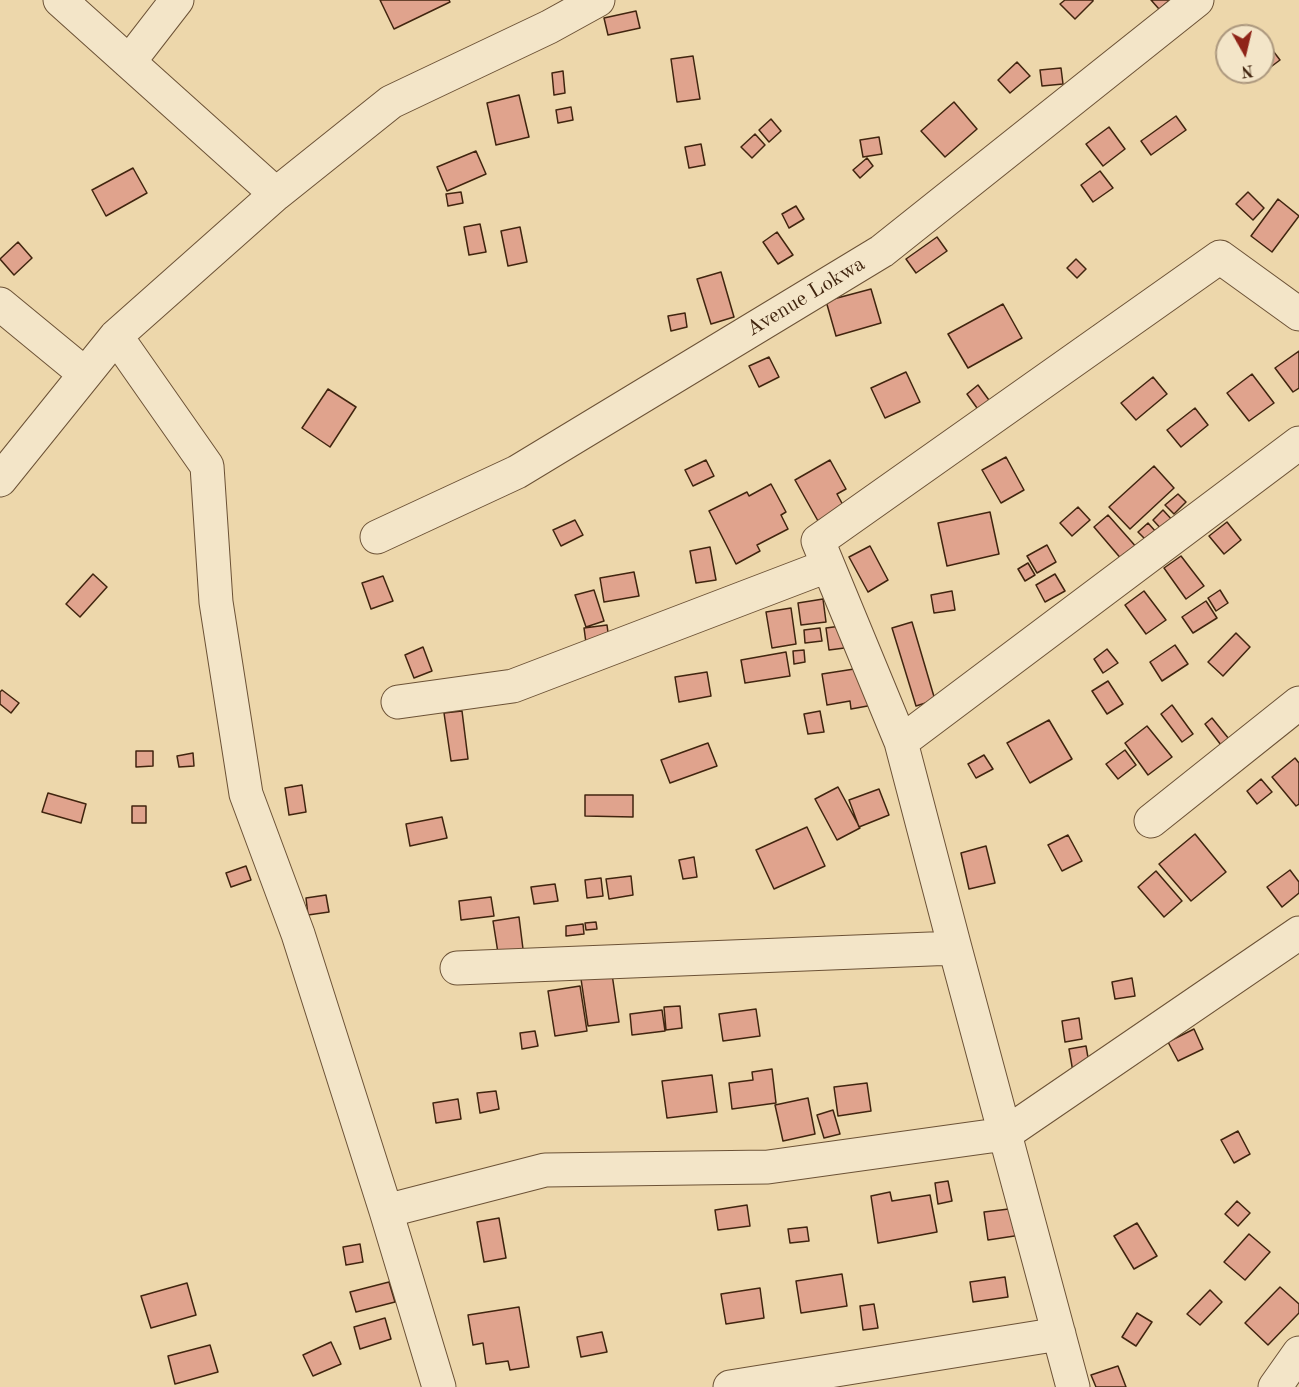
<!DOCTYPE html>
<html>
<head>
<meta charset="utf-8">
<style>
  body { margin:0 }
  #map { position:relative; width:1299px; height:1387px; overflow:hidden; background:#edd7ab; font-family:"Old Standard TT",serif }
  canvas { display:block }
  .north { position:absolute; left:1215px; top:24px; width:60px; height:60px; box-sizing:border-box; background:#f3e5c8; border:2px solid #ac987e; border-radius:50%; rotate:172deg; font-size:16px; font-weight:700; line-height:24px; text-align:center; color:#41250f }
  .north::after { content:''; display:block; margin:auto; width:21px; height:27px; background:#8f2418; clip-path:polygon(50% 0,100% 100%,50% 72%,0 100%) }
</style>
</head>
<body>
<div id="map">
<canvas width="1299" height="1387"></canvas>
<div class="north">N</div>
</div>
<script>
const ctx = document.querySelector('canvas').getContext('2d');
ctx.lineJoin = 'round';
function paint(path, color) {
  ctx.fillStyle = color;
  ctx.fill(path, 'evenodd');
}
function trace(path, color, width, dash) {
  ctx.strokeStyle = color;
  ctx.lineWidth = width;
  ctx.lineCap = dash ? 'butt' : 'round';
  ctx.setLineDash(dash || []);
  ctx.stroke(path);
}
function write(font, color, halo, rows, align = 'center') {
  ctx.font = font + ' "Old Standard TT",serif';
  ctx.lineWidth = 5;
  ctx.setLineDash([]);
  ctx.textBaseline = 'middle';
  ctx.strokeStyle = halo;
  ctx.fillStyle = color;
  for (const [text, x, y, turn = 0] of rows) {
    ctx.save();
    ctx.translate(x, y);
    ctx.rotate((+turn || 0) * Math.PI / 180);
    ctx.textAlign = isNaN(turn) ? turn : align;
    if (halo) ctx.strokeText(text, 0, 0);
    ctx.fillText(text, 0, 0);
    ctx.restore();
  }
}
const building = new Path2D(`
  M380,0H449L450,2L394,29Z
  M1065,0H1093V1L1075,19L1060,4Z
  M1151,0H1170L1159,9Z
  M636,11L640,28L608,35L604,18Z
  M1264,39L1280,60L1260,75L1257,72H1263V41Z
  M693,56L700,99L677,102L671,59Z
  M1017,62L1030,76L1010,93L998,80Z
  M1061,68L1063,84L1042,86L1040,70Z
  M563,71L565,93L554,95L552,73Z
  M519,95L529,137L496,145L487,103Z
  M954,102L977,129L945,157L921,131Z
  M571,107L573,120L558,123L556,110Z
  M1176,116L1186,130L1151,155L1141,141Z
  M771,119L781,131L769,142L759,130Z
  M1109,127L1125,149L1103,166L1086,144Z
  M755,134L765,145L752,158L741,147Z
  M879,137L882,154L863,157L860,140Z
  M701,144L705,165L689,168L685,147Z
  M476,151L486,174L447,191L437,167Z
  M867,158L873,166L860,178L853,170Z
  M133,168L147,193L106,216L92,190Z
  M1100,171L1113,188L1093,202L1081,185Z
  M461,192L463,203L448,206L446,194Z
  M1248,192L1264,208L1253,220L1236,204Z
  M1278,199L1299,216L1272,252L1251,236Z
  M796,206L804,219L789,228L782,214Z
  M480,224L486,252L469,255L464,227Z
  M520,227L527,262L508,266L501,231Z
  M777,232L793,255L778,264L763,242Z
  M937,237L947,251L916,273L906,259Z
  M18,242L32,258L14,275L0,259Z
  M1076,259L1086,269L1077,278L1067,268Z
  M721,272L734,317L711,324L697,279Z
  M871,289L881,323L836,336L826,301Z
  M1003,304L1022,338L968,368L948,334Z
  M685,313L687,327L671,331L668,316Z
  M1299,351V388L1293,392L1275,368Z
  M769,357L779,377L759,387L749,366Z
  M906,372L920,402L885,418L871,388Z
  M1252,374L1274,403L1249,421L1227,393Z
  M1153,377L1167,394L1136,420L1121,403Z
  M978,385L994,407L982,415L967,394Z
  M328,389L356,407L330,447L302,428Z
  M1195,408L1208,425L1181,447L1167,430Z
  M1006,457L1024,490L1001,503L982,470Z
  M706,460L714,476L693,486L685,470Z
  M830,460L846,489L837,494L844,507L818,521L795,480Z
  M1154,466L1174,488L1130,529L1109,507Z
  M771,484L786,512L781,515L788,529L757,545L760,551L736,564L709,511L747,492L749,496Z
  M1178,494L1186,502L1174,514L1165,505Z
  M1078,507L1090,520L1072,536L1060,523Z
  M1163,510L1174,522L1164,532L1153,520Z
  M990,512L999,554L947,566L938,523Z
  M1108,515L1138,549L1123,561L1094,527Z
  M575,520L583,535L561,546L553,530Z
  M1227,522L1241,540L1224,554L1209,536Z
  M1148,523L1157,533L1148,542L1138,532Z
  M1047,545L1056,562L1037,573L1027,556Z
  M870,546L888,580L868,592L849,557Z
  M710,547L716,580L696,583L690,551Z
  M1181,556L1204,586L1186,599L1164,568Z
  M1028,563L1035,575L1025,581L1018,569Z
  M634,572L639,596L604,602L600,578Z
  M93,574L107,587L80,617L66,604Z
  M1055,574L1065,591L1045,602L1036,585Z
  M383,576L393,601L371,609L362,583Z
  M594,590L604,621L586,627L575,595Z
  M1220,590L1228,603L1216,611L1208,598Z
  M952,591L955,610L934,613L931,595Z
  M1144,591L1166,620L1146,634L1125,605Z
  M823,599L826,622L801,625L798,603Z
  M1206,601L1217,618L1193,633L1182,617Z
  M791,608L796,644L772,648L766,612Z
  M912,622L935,700L916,706L892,628Z
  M856,624L860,646L829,650L826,628Z
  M607,625L609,640L586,643L584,628Z
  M820,628L822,641L805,643L804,630Z
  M1236,633L1250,647L1223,676L1208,662Z
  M1175,645L1188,664L1162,681L1150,662Z
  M423,647L432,671L414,678L405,655Z
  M1107,649L1118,663L1103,673L1094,659Z
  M804,650L805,662L794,664L793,651Z
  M786,652L790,676L745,683L741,660Z
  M867,667L873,705L851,709L850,701L827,705L822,674Z
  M707,672L711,696L679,702L675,677Z
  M1108,681L1123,704L1107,714L1092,691Z
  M2,690L19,703L11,713L0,704V692Z
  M1172,705L1193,734L1182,742L1161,714Z
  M462,711L468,759L451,761L444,713Z
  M820,711L824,732L808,734L804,714Z
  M1212,718L1229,739L1221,745L1205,724Z
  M1049,720L1072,759L1030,783L1007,743Z
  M1147,726L1172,757L1148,775L1125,743Z
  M708,743L717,766L670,783L661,760Z
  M1125,750L1136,765L1118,779L1106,764Z
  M136,751H153V766L136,767Z
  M193,753L194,766L179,767L177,756Z
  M984,755L993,769L976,778L968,764Z
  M1295,758L1299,763V804L1296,806L1272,777Z
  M1261,779L1272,792L1257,804L1247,791Z
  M302,785L306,812L289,815L285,788Z
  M838,787L860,828L837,840L815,799Z
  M879,789L889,815L859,827L849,800Z
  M48,793L86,804L81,823L42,812Z
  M585,795H633V817L585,816Z
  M132,806H146V823H132Z
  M442,817L447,838L410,846L406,824Z
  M807,827L825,866L774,889L756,850Z
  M1195,834L1226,872L1191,901L1159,864Z
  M1068,835L1082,861L1062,871L1048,845Z
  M986,846L995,883L969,889L961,853Z
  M694,857L697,877L683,879L679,860Z
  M246,866L251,880L231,887L226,873Z
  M1290,870L1299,882V893L1282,907L1267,887Z
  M1156,871L1182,901L1164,917L1138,887Z
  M631,876L633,895L609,899L606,879Z
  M601,878L603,896L587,898L585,880Z
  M555,884L558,901L534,904L531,887Z
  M326,895L329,912L308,915L306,898Z
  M491,897L494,916L461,920L459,901Z
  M519,917L523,949L498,953L493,921Z
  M596,922L597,929L586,930L585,923Z
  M583,924L584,934L566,936V926Z
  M612,974L619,1022L588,1026L581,979Z
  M1132,978L1135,996L1115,999L1112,982Z
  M580,986L587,1031L555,1036L548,991Z
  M680,1006L682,1028L666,1030L664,1007Z
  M756,1009L760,1036L723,1041L719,1014Z
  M662,1010L665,1031L632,1035L630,1014Z
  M1079,1018L1082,1039L1065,1042L1062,1021Z
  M1194,1029L1203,1049L1178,1061L1168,1042Z
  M535,1031L538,1046L522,1049L520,1033Z
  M1086,1046L1090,1069L1073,1072L1069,1049Z
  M772,1069L776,1103L732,1109L729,1083L753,1080L752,1072Z
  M712,1075L717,1112L667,1118L662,1081Z
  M867,1083L871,1111L838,1116L834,1087Z
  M496,1091L499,1109L480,1113L477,1093Z
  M808,1098L815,1134L783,1141L775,1105Z
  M458,1099L461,1119L436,1123L433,1103Z
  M833,1110L840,1134L824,1138L817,1115Z
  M1238,1131L1250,1154L1234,1163L1221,1140Z
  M948,1181L952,1201L938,1204L935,1183Z
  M890,1192L892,1201L930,1195L937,1232L878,1243L871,1196Z
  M1237,1201L1250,1213L1238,1226L1225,1214Z
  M747,1205L750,1226L718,1230L715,1210Z
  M1017,1208L1021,1235L988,1240L984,1212Z
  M499,1218L506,1258L484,1262L477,1222Z
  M1137,1223L1157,1256L1134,1269L1114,1236Z
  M807,1227L809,1241L790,1243L788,1229Z
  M1249,1234L1270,1252L1245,1280L1224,1262Z
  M360,1244L363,1262L346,1265L343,1247Z
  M842,1274L847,1306L801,1313L796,1281Z
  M1005,1277L1008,1297L973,1302L970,1282Z
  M389,1282L395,1302L356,1312L350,1292Z
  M187,1283L196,1315L151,1328L141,1296Z
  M1280,1287L1299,1304V1313L1268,1345L1245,1323Z
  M760,1288L764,1318L726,1324L721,1294Z
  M1210,1290L1222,1302L1200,1325L1187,1314Z
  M874,1304L878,1328L863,1330L860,1306Z
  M519,1307L529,1367L510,1370L508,1361L486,1364L483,1343L473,1345L468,1315Z
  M1137,1313L1152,1322L1136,1346L1122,1337Z
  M385,1318L391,1339L360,1349L354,1327Z
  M602,1332L607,1352L581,1357L577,1337Z
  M331,1342L341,1364L313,1376L303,1355Z
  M210,1345L218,1372L175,1384L168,1356Z
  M1118,1366L1126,1387H1096L1091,1375Z`);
const minor = new Path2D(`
  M60,0L276,194
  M129,62L177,0
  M0,304L85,374
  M116,336L207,466L216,602L246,794L298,934L386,1211L439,1387
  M0,480L116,336L276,194L391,102L549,27L598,0
  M377,537L517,472L882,251L1197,0
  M398,702L513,686L827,566
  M901,742L1299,443
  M1151,821L1299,703
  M457,968L955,948
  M386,1211L545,1170L768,1167L1005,1134L1299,933
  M730,1387L1059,1334
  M1073,1387L955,948L901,742L818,541L1220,257L1299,314
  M1275,1387L1299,1353`);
const streetNames = [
  ["Avenue Lokwa",806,297,-31]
];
paint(building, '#e0a38d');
trace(building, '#41250f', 1.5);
trace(minor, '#6c5236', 35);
trace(minor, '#f3e5c8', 33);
write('21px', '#41250f', '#f3e5c8', streetNames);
</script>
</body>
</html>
